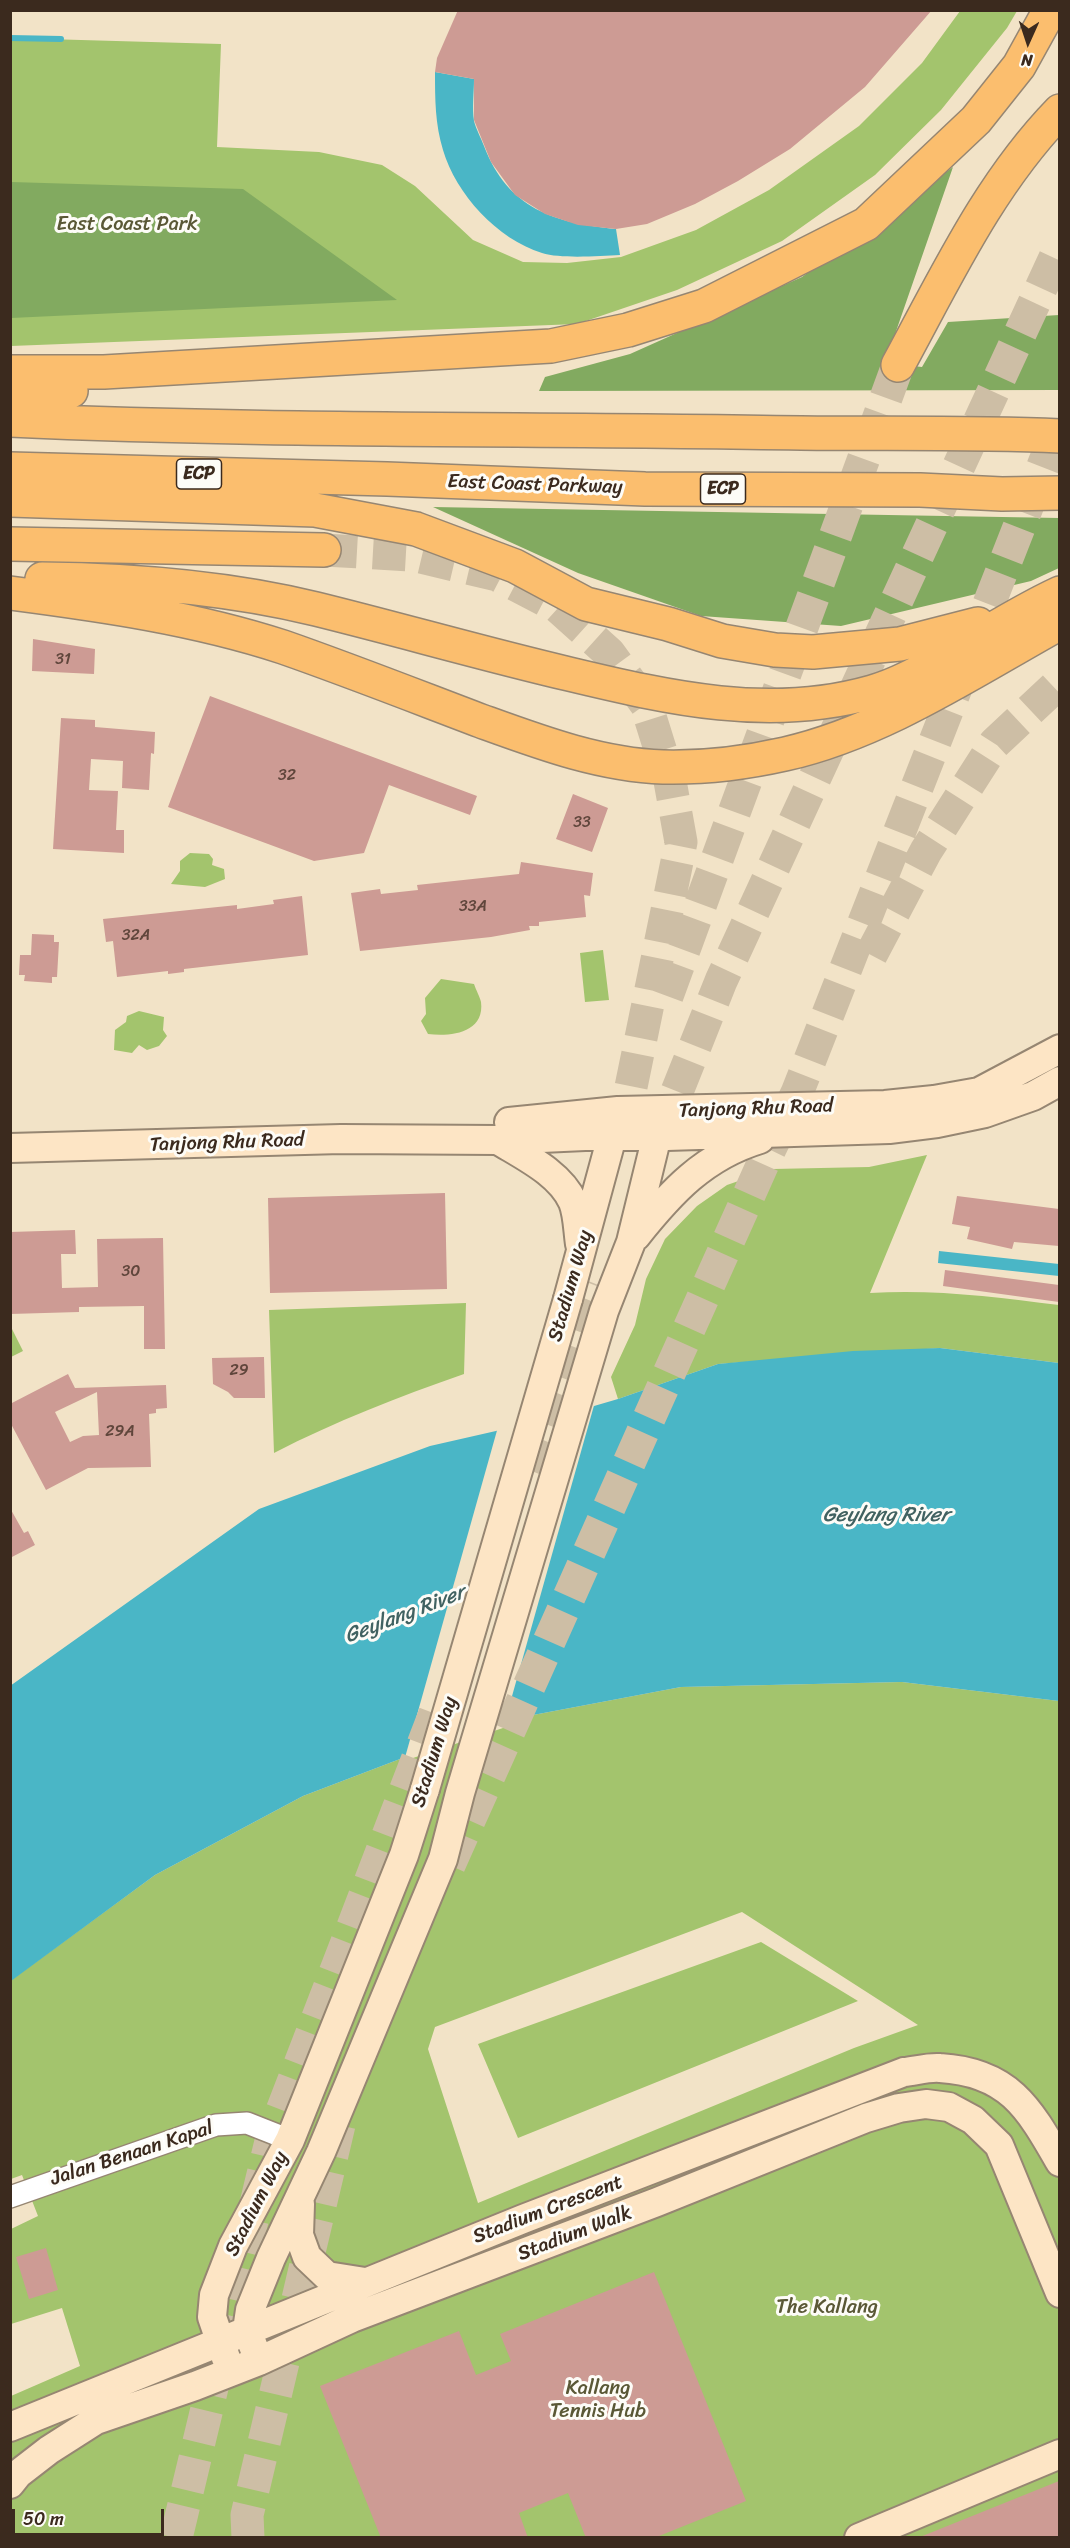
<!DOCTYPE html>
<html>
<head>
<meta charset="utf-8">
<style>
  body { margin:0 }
  #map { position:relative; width:1070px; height:2548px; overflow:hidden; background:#f2e3c7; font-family:Sriracha,sans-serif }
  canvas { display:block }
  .frame { position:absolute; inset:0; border:12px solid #3b2a1e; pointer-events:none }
  .north { position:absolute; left:998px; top:12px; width:60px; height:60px; -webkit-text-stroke:4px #fdfcf7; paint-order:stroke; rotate:183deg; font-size:16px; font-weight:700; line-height:24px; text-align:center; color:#3b2a1e }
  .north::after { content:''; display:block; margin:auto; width:21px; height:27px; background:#3b2a1e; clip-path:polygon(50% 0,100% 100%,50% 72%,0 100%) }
  .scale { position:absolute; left:12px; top:2509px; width:152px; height:27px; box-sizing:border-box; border:3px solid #3b2a1e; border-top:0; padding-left:8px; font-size:18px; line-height:21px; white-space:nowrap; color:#3b2a1e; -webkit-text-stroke:4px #fdfcf7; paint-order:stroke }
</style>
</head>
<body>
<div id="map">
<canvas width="1070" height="2548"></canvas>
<div class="frame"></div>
<div class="north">N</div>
<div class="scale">50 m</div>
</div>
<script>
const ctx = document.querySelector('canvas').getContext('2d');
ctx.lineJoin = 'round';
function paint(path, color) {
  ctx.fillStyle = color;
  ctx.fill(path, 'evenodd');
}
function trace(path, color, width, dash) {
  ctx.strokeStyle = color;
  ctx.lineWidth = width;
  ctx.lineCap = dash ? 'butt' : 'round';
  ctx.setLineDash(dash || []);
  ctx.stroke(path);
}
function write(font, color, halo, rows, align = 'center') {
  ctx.font = font + ' Sriracha,sans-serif';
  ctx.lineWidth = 6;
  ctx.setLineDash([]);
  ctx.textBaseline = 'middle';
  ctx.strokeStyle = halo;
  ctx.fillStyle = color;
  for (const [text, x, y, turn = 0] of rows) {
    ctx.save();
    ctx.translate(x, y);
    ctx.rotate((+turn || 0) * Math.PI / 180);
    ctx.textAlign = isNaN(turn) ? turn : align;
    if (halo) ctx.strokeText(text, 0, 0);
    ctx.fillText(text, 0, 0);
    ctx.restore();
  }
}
const green = new Path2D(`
  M960,11H1017L1007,28L941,110L875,175L782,241L677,290L577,324L11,346V38L221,44L217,147L319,152L382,165L415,186L473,240L523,262L567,263L621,257L696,230L769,190L859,126L922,63Z
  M190,853L209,854L213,859L212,865L224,869L225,879L205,887L171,884L180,871V861Z
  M603,950L609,1000L585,1002L580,953Z
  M441,979L474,984C476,990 480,997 481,1002C485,1033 450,1037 428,1034L421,1021L426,1014L425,998Z
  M139,1011L164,1017L163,1030L167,1036L159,1046L147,1050L139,1045L132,1053L114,1050L115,1030L126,1022L127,1016Z
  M927,1155L870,1293C934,1289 996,1297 1059,1305V1363L940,1348L718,1364L618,1399L611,1377L635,1325L646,1279L665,1239L697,1206L727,1185L773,1169L869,1167Z
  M466,1303L464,1374C398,1397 336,1421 274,1453L269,1310Z
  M12,1329L23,1351L11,1357L10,1330Z
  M902,1682L1059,1701V2537H11V2396L80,2366L62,2308L11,2324V2229L38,2216L22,2175L11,2179L10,1981L155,1875L303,1796L400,1759L533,1715L681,1687ZM742,1912L918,2025L854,2048L478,2203L428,2049L435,2027Z
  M761,1942L858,2001L518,2138L478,2044Z`);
const forest = new Path2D(`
  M953,167L885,363L922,367L948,322L1059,315V390L539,391L545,377L630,354L802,277Z
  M11,182L243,189L397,300L11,318Z
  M433,507L1059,518V568L1031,581L841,626L701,616L578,573Z`);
const water = new Path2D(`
  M435,72L474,79C474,92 472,108 474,121C476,129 481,138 484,146C508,209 555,223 616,229L620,255C599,256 561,259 542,253C497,239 456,194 443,150C435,124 435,99 435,72Z
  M939,1251L1059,1264V1276L938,1263Z
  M940,1348L1059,1363V1701L902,1682L681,1687L533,1715L400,1759L303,1796L155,1875L11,1981L10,1686L259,1509L430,1446L553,1418L618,1399L718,1364L853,1351Z`);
const pier = new Path2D(`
  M595,1402L503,1728L404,1761L498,1427Z`);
const stream = new Path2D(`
  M10,38L61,39`);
const building = new Path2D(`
  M458,10H932L865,87L790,149L738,181L695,204L647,224L616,229L578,225L545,214L515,195L491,162L474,120V79L435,72L437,58Z
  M33,639L95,649L94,674L32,671Z
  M210,696L477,796L470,815L389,785L364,853L314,861L168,807Z
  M61,718L95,720V727L155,732L154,754L151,753L149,790L122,788L123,761L91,759L89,790L118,791L116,830H124V853L53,849Z
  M573,794L608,808L592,852L556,839Z
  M521,862L593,873L590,896L584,895L586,917L539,922V926H529L530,930L491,937L360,951L351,893L380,889L381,894L418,890L417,885L519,874Z
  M302,896L308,955L184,969V972L168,974V971L117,977L113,941L106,942L103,919L237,905V909L274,904L273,900Z
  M32,934L54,935V942H59L57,977H52V983L24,981L25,975H19L20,955H31Z
  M445,1193L447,1289L270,1293L268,1198Z
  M957,1196L1059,1209V1246L1014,1242L1012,1249L967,1239L970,1227L952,1224Z
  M75,1230L76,1254H61L62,1288L98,1287L97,1239L163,1238L165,1349H144V1306L79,1307V1312L10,1314V1232Z
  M945,1270L1059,1285V1302L943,1286Z
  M264,1357L265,1398H234L228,1392L213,1384L212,1358Z
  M68,1374L75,1388L166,1385L167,1408L156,1409V1413L149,1414L151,1467L88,1468L46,1490L10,1422V1404ZM97,1392L99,1435L83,1436L70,1442L55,1412Z
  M10,1508L24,1533L28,1531L35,1545L10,1558Z
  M46,2248L58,2290L29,2299L16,2257Z
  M654,2272L746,2501L654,2538H586L568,2493L519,2513L528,2538H381L320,2386L459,2331L476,2375L511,2361L500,2334Z
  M1059,2481V2538H920V2537Z`);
const highwayTunnel = new Path2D(`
  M324,550L412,555L497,575L558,607L609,653L646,704L670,781L681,842L620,1141
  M871,955L926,851L995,743L1060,682
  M667,996L898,365
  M659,1137L721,981L1060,247
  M529,1470L601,1286
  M449,1865L765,1159L797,1093L1060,423
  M176,2538L272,2137L439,1703
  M248,2538L247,2515L339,2125`);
const street = new Path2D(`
  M10,2197L216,2125L247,2123L290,2140`);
const secondary = new Path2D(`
  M509,1122L618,1111L885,1105L934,1100L979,1092L1060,1049
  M498,1140C524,1156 560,1173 573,1202C578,1214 578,1231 580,1244
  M10,1148L341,1139L498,1140L585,1136H667L889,1129L937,1123L985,1113L1033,1096L1060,1081
  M636,1236C671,1192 704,1156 760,1139
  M568,1299L617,1118
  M300,2204L299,2235L307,2257L327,2276L365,2282
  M226,2358L212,2317L214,2295L233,2246L290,2140L404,1855L425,1789
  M259,2361L247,2330L250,2310L271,2258L321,2152L443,1859L460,1793L604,1311L631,1242L663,1111
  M10,2427L523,2219L904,2072C915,2071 928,2067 940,2068C1009,2072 1029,2108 1060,2162
  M10,2484L18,2474L49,2450L96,2420L195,2386L259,2361L352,2318L657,2202L866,2118L899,2108L926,2104L949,2107L973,2120L999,2145L1060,2293
  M859,2538L1060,2454`);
const highway = new Path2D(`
  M898,365C946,277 989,184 1060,111
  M10,372H104L551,346L628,330L704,306L866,224L976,120L1019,66L1050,10
  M10,397L71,391
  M10,420C274,432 538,428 801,433C887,434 973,432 1060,436
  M10,469L387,479L645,489L920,490L1002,494L1060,493
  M10,500L315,510L416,529L515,566L586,604L668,624L722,641L775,650L813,652L900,644L978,624
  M10,544L324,550
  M42,579C135,580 226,587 316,609C401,630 484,654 569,674C669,698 770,721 872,692C900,684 923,670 948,656C985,634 1021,611 1060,593
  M10,593C102,605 194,618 283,647C349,670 415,696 481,721C539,742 600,765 663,767C704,768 745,763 785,754C883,732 973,671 1060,623`);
const secondaryBridge = new Path2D(`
  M425,1789L568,1299`);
const numberNames = [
  ["31",63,660],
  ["32",287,776],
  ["33",582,823],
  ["33A",473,907],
  ["32A",136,936],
  ["30",131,1272],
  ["29",239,1371],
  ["29A",120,1432]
];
const shields = [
  [199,474,45],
  [723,489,45]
];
const shieldNames = [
  ["ECP",199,474],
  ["ECP",723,489]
];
const parkNames = [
  ["East Coast Park",127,225],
  ["The Kallang",827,2308],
  ["Kallang",598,2389],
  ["Tennis Hub",598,2412]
];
const streetNames = [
  ["East Coast Parkway",535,485,2],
  ["Tanjong Rhu Road",756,1109,-2],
  ["Tanjong Rhu Road",227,1143,-2],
  ["Stadium Way",571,1286,-74],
  ["Stadium Way",435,1752,-73],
  ["Jalan Benaan Kapal",132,2154,-18],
  ["Stadium Way",257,2204,-63],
  ["Stadium Crescent",548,2210,-21],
  ["Stadium Walk",575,2234,-21]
];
const waterNames = [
  ["Geylang River",886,1516],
  ["Geylang River",405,1615,-21]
];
paint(green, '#a3c46d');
paint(forest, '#82aa60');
paint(water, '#4ab6c6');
paint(pier, '#f2e3c7');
trace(stream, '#4ab6c6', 6);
paint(building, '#cd9b94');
trace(highwayTunnel, '#cdbea5', 33, [33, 16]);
trace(street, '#968672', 24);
trace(secondary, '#968672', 32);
trace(highway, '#968672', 36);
trace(street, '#fff', 21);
trace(secondary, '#fde5c5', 28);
trace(highway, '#fbbe6e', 33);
trace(secondaryBridge, '#968672', 32, []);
trace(secondaryBridge, '#fde5c5', 28);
write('16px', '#60463c', null, numberNames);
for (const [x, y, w] of shields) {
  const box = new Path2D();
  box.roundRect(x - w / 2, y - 15, w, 30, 4.5);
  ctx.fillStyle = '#fdfcf7';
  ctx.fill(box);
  trace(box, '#3b2a1e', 1.5);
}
write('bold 18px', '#3b2a1e', null, shieldNames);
write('20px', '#5a5836', '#fdfcf7', parkNames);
write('20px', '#3b2a1e', '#fdfcf7', streetNames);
write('italic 21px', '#416261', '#fdfcf7', waterNames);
</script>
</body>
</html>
